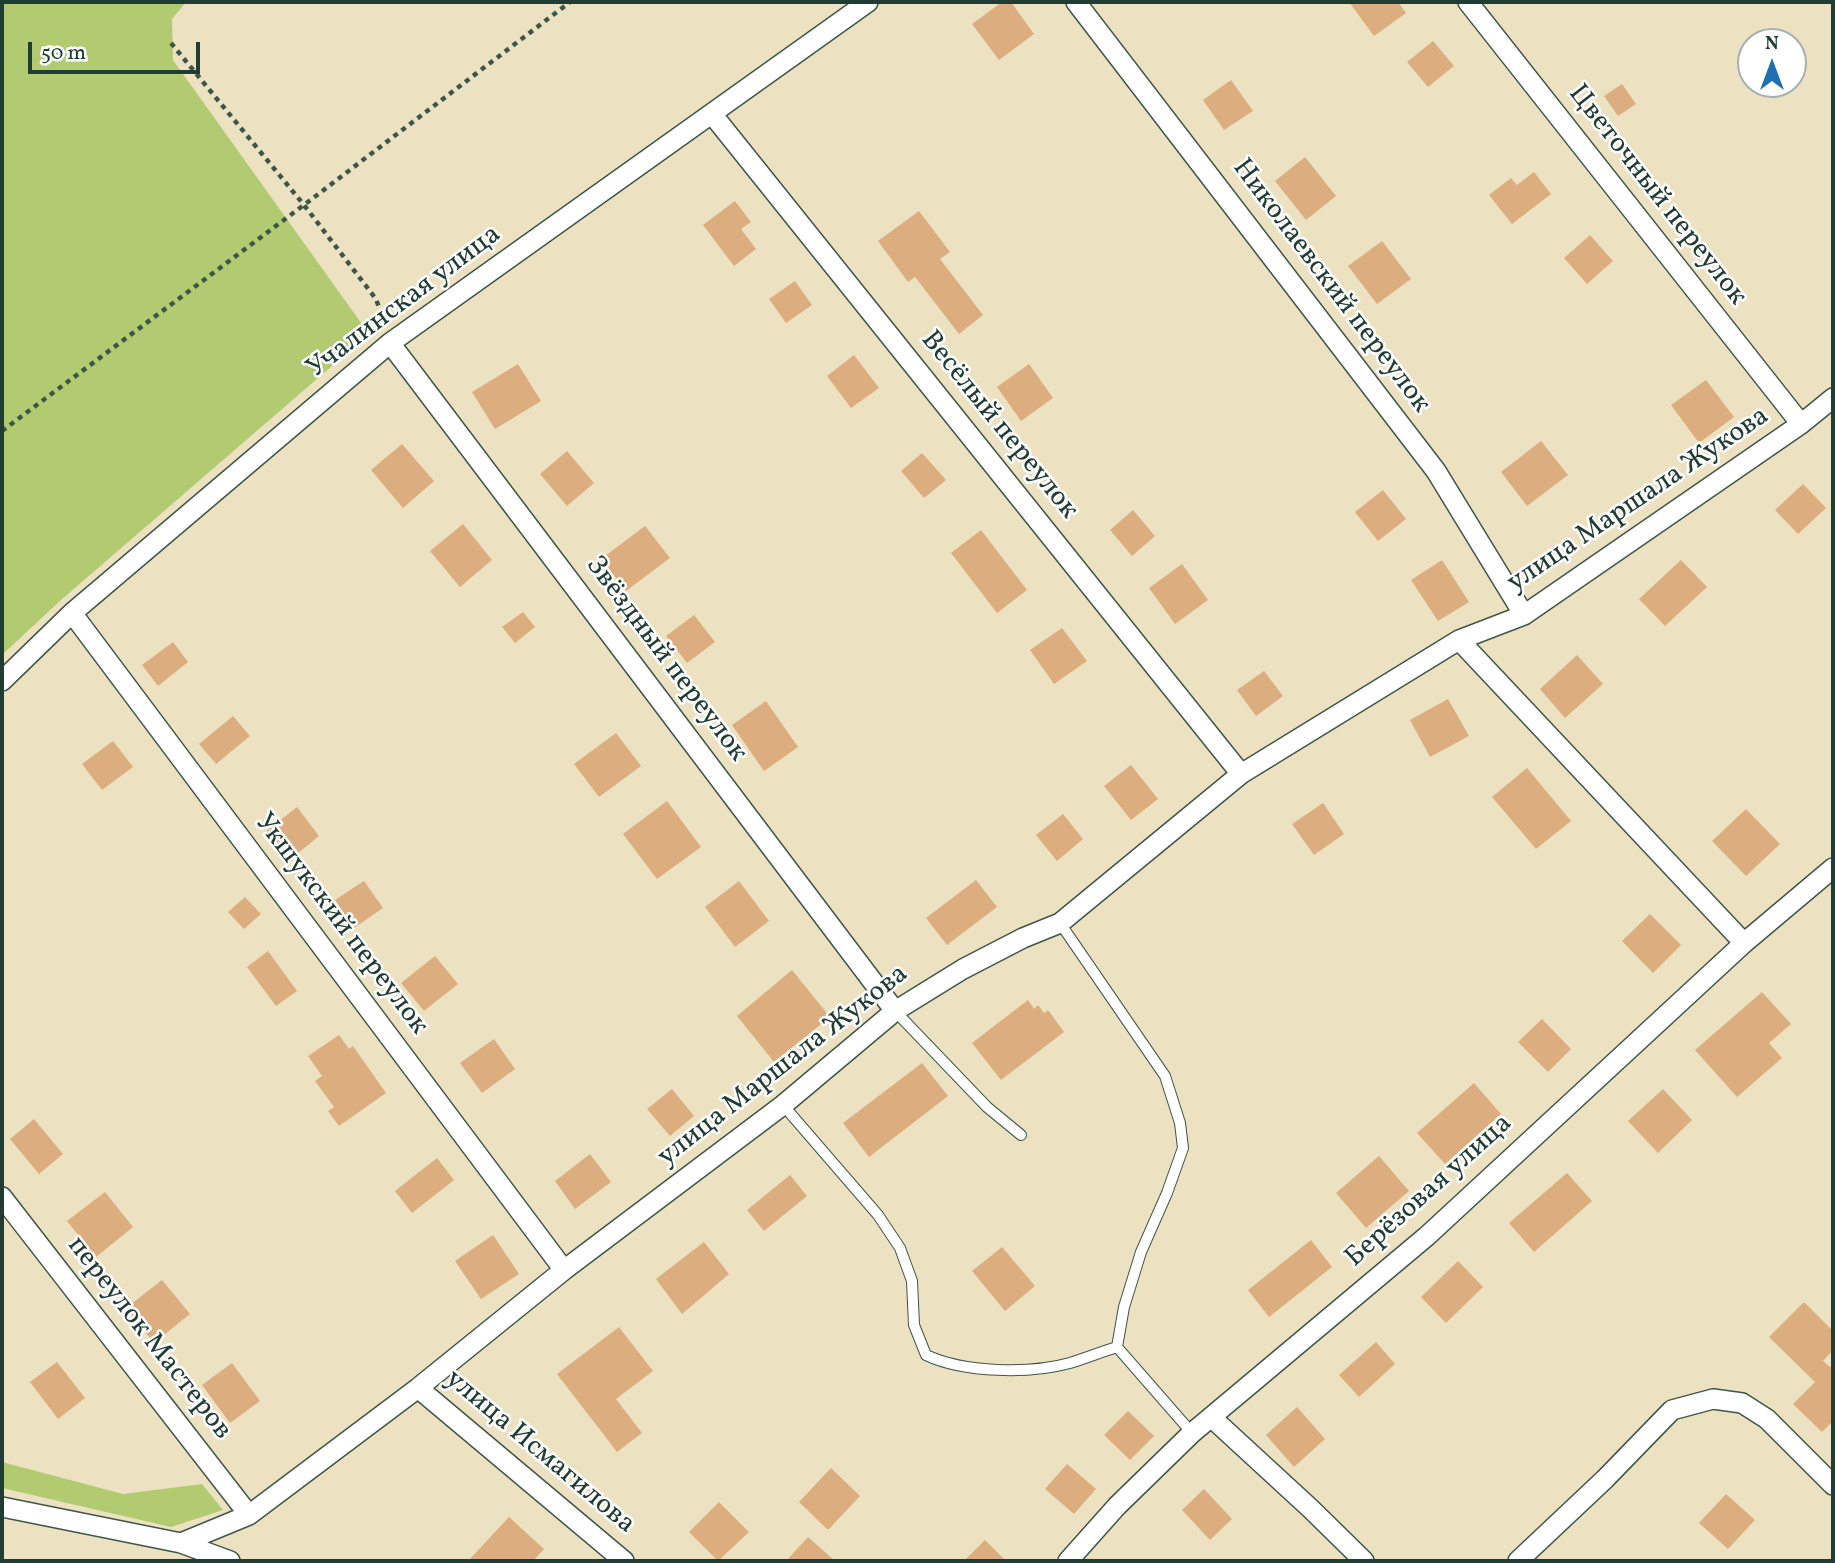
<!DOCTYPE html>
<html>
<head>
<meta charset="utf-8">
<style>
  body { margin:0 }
  #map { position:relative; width:1835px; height:1563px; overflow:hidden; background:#ece2c2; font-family:Vollkorn,serif }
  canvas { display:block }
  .frame { position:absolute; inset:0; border:4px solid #1f3d34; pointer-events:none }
  .north { position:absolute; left:1737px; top:28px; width:70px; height:70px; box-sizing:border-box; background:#fff; border:2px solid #a5b1ae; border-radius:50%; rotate:0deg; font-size:19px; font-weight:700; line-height:28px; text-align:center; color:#1f3d34 }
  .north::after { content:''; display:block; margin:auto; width:24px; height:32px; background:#1f6fb2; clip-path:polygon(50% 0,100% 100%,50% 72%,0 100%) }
  .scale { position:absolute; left:28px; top:42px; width:172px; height:32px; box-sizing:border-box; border:4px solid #1f3d34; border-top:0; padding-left:9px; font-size:21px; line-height:24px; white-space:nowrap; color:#1f3d34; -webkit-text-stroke:5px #fff; paint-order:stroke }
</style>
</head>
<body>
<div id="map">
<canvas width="1835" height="1563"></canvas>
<div class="frame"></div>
<div class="north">N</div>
<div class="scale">50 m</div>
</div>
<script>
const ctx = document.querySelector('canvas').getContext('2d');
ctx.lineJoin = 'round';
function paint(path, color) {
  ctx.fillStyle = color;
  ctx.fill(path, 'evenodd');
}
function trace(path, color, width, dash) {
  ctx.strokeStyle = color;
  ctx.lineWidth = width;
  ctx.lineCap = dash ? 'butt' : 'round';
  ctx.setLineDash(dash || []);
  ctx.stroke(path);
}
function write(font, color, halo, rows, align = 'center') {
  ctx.font = font + ' Vollkorn,serif';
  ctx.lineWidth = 5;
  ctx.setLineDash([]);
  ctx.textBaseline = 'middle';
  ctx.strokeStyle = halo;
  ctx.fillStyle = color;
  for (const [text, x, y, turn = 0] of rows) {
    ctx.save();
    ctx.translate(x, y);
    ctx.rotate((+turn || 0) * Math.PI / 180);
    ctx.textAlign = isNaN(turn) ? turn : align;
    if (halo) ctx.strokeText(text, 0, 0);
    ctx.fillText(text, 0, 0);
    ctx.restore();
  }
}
const green = new Path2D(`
  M2,2H186L172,19L173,60L369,334L61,600L2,655Z
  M2,1462L123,1494L202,1484L223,1510L171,1527L2,1488Z`);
const building = new Path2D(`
  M1002,2H1011L1034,34L999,60L972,24Z
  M1349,2H1398L1406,13L1374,36Z
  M1433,41L1454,66L1428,87L1407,62Z
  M1231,80L1253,111L1224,130L1203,100Z
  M1622,84L1636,104L1618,116L1604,96Z
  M1305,157L1336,196L1306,220L1275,181Z
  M1534,172L1551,194L1512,224L1489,195L1511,178L1517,185Z
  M735,201L751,222L741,229L756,249L734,266L703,225Z
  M919,211L950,252L940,259L983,315L959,334L915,277L908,282L878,241Z
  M1590,235L1613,261L1587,284L1564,258Z
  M1382,241L1411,279L1377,304L1348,266Z
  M795,281L812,305L786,323L769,299Z
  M854,355L879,388L851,408L827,376Z
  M518,364L541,401L495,429L472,392Z
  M1029,364L1053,398L1021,421L997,387Z
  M1706,380L1734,417L1699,443L1671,405Z
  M1541,441L1568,475L1527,506L1501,472Z
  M402,444L434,481L403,508L371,470Z
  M567,451L594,483L567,506L540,474Z
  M922,453L946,480L924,498L901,471Z
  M1803,484L1826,508L1798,534L1775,510Z
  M1383,490L1406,519L1378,541L1355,512Z
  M1133,510L1155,536L1132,556L1110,530Z
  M463,524L492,560L460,587L430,551Z
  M645,526L670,558L626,591L601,559Z
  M981,530L1027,590L997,613L951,553Z
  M1442,560L1469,602L1438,621L1411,580Z
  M1681,560L1707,587L1665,626L1639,599Z
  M1182,564L1208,600L1175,624L1149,588Z
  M523,612L535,627L515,643L502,627Z
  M694,615L715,642L687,663L666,636Z
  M1062,628L1087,661L1054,684L1030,650Z
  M173,642L188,662L158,686L142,665Z
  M1577,655L1603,684L1565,718L1540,689Z
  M1264,671L1283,696L1256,716L1237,690Z
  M1448,699L1469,736L1430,757L1410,720Z
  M766,701L798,747L764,771L732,725Z
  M233,716L250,736L216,764L199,744Z
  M616,733L641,766L599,797L574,764Z
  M113,741L133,767L102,790L82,764Z
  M1131,765L1158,799L1131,820L1104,786Z
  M1527,768L1571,821L1536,849L1492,797Z
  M667,801L701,847L657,879L623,834Z
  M1323,803L1344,834L1314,855L1292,824Z
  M297,807L319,836L287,862L264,833Z
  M1746,809L1780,844L1746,876L1712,841Z
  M1063,814L1083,839L1057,861L1036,835Z
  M976,880L997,907L947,945L926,918Z
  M364,881L383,908L354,928L335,900Z
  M739,881L769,921L735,947L705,907Z
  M245,897L261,914L244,929L228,912Z
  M1650,914L1681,945L1653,973L1622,941Z
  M268,951L297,991L276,1006L247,967Z
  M435,956L458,984L424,1011L401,983Z
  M792,970L830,1017L774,1062L737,1016Z
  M1762,992L1791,1024L1769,1043L1782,1058L1737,1097L1695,1050Z
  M1028,1000L1034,1009L1038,1005L1044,1013L1048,1010L1064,1032L1001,1080L972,1043Z
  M1542,1019L1571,1049L1548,1072L1518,1042Z
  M339,1035L349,1049L353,1046L386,1093L339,1126L328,1111L334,1107L315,1081L322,1076L308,1056Z
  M494,1039L515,1069L482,1093L460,1063Z
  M922,1063L948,1096L869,1157L843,1123Z
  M1474,1083L1501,1114L1445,1164L1417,1133Z
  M672,1089L694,1116L670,1136L647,1109Z
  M1663,1089L1692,1120L1658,1153L1628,1121Z
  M34,1119L63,1154L39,1174L10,1139Z
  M590,1154L611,1182L575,1209L555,1181Z
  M1379,1156L1409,1191L1366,1228L1336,1193Z
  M437,1158L454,1180L412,1213L395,1191Z
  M1567,1173L1592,1201L1534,1252L1509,1223Z
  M790,1175L807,1196L764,1231L747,1210Z
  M105,1192L133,1227L96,1257L67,1221Z
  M493,1235L519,1274L481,1299L455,1261Z
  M1311,1240L1332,1267L1269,1317L1248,1290Z
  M704,1242L729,1274L682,1314L656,1279Z
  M1002,1247L1035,1286L1005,1311L972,1271Z
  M1458,1261L1483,1287L1446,1323L1421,1297Z
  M162,1280L190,1314L154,1343L126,1308Z
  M1804,1302L1833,1331V1350L1823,1361L1830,1367L1833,1364V1421L1822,1432L1793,1404L1815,1382L1769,1337Z
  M619,1327L653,1371L616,1399L642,1433L617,1452L557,1374Z
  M1376,1342L1395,1364L1359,1397L1339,1375Z
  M57,1362L85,1398L58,1419L30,1382Z
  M232,1363L260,1401L230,1423L202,1385Z
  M1297,1407L1325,1439L1294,1467L1266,1435Z
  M1128,1411L1154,1436L1130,1460L1104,1435Z
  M1067,1464L1096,1489L1074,1514L1045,1489Z
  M831,1468L860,1496L828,1530L799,1502Z
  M1204,1489L1232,1519L1210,1540L1182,1510Z
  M1726,1494L1755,1520L1728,1549L1699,1523Z
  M719,1502L749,1532L718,1561L689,1532Z
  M509,1517L544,1549L533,1561H468Z
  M808,1537L835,1561H786Z
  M985,1540L1006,1561H964Z`);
const path = new Path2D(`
  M171,43L304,205L376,299L384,322
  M2,431L304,205L570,2`);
const service = new Path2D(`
  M1060,923L1165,1076L1180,1123L1183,1148L1167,1193L1141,1252L1124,1307L1117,1347
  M895,1011L987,1107L1021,1135
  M783,1105L878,1215L900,1248L912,1281L914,1325L926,1355C964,1373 1030,1374 1070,1363C1086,1358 1101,1352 1117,1347L1192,1433`);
const minor = new Path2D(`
  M1076,2L1436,471L1524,615
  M1468,2L1801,424
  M712,114L1241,774
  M390,343L895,1011
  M72,613L564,1270
  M1459,640L1744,943
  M2,681L72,613L390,343L868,2
  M2,1197L249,1515
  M418,1388L624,1561
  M1211,1417L1311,1509L1364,1561
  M2,1507L181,1543L249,1515L418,1388L564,1270L783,1105L895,1011L963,969L1023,938L1060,923L1241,774L1459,640L1524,615L1801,424L1833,398
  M181,1543L230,1561
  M1068,1561L1117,1506L1192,1433L1427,1236L1744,943L1833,868
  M1518,1561L1605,1479L1672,1410L1713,1399L1742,1403L1767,1419L1833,1485`);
const streetNames = [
  ["Цветочный переулок",1656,196,52],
  ["Николаевский переулок",1330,287,53],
  ["Учалинская улица",405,303,-37],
  ["Весёлый переулок",998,426,51],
  ["улица Маршала Жукова",1639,501,-34],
  ["Звёздный переулок",665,660,53],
  ["Укшукский переулок",340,925,53],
  ["улица Маршала Жукова",784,1067,-38],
  ["Берёзовая улица",1430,1192,-42],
  ["переулок Мастеров",148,1339,52],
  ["улица Исмагилова",539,1453,40]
];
paint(green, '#b2cb71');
paint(building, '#dcad7f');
trace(service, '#3e5649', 12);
trace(minor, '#3e5649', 22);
trace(path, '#3e5649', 4.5, [5, 5]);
trace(service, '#fff', 10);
trace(minor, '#fff', 19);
write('28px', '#1f3d34', '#fff', streetNames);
</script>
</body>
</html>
